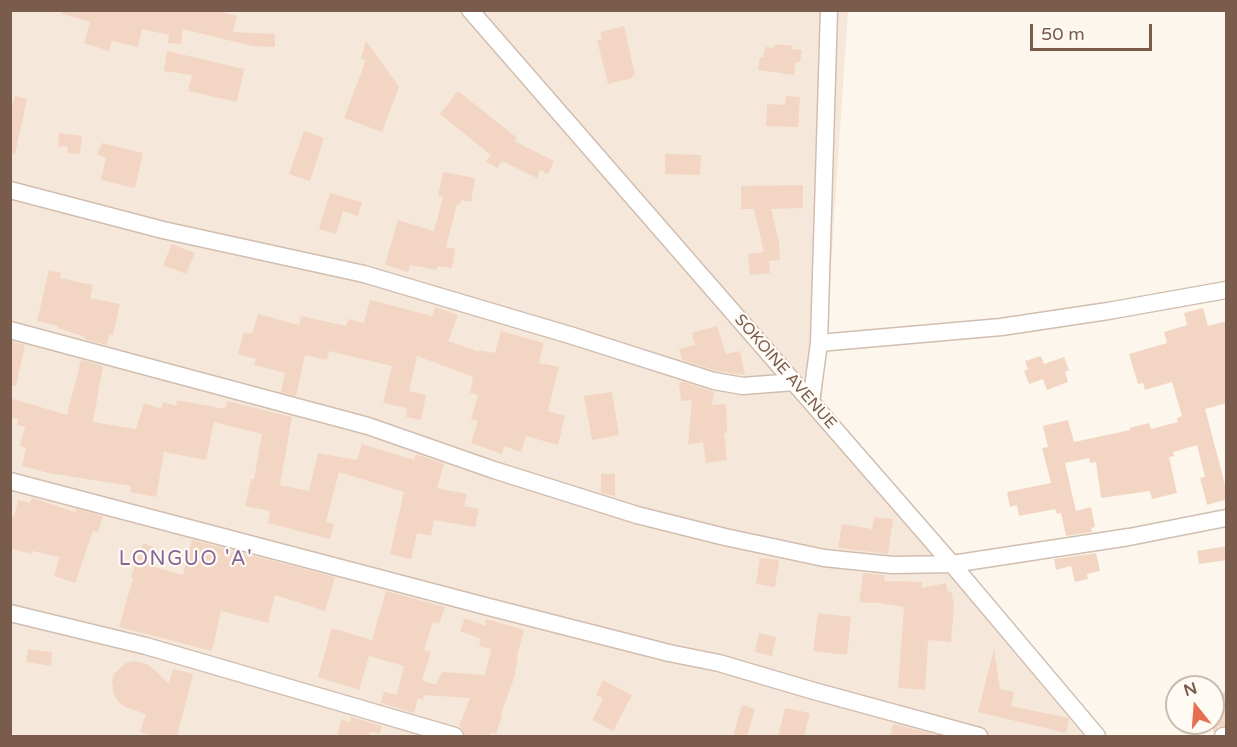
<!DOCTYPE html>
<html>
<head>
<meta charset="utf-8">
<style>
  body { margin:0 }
  #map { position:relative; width:1237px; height:747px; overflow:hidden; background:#fdf6ec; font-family:"Varela Round",sans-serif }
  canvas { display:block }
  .frame { position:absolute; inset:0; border:12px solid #7a5c4d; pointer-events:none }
  .north { position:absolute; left:1165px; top:675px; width:60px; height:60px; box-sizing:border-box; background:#fffaf3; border:2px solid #cabbb1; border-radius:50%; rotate:343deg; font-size:16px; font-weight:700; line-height:24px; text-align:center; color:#7a5c4d }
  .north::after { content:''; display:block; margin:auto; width:21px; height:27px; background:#e76f51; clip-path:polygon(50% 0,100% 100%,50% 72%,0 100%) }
  .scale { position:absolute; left:1030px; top:24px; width:122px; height:27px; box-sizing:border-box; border:3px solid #7a5c4d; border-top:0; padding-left:8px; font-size:18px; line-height:21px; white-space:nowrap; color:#7a5c4d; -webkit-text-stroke:4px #fffaf3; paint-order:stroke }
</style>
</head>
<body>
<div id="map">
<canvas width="1237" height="747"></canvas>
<div class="frame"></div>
<div class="north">N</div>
<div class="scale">50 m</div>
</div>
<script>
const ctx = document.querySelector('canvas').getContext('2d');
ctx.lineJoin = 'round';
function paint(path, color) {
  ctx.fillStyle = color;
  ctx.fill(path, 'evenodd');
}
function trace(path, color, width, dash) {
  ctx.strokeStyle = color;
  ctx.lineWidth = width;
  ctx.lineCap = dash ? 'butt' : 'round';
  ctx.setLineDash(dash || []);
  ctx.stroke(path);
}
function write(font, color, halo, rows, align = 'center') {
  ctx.font = font + ' "Varela Round",sans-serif';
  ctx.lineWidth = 4.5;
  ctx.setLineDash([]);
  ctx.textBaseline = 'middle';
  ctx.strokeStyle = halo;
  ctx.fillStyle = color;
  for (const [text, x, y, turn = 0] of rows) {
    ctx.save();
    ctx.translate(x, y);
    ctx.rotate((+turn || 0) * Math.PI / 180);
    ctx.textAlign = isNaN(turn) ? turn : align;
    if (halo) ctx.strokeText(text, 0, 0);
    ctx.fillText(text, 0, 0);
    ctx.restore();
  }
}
const residential = new Path2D(`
  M10,11H848L821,413L1096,736H11Z`);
const building = new Path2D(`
  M62,10H214L237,16L233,32L275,34V47L252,46L183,29L181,44L168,43L169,35L142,29L138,47L112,41L109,51L84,43L90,22L62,14Z
  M624,26L635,75H632L633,78L608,84L597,40L602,39L600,32Z
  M366,41L399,87L382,132L344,118L366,60L361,59Z
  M775,44L793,46L792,49L802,50L800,62H796L794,75L758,70L760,57L763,58L765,47L774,48Z
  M167,51L244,69L237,102L188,91L192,75L164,71Z
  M458,91L517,138L514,141L554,161L548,174L540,170L537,178L502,161L497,168L486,161L491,155L440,114Z
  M15,96L27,99L15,154L10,153V113Z
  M786,96L800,97L798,127L766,126L767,104L785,105Z
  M304,131L324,138L310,181L289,174Z
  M59,133L82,136L80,154L67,153L68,147L58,146Z
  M102,143L143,153L135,188L101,180L106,158L97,154Z
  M665,154L701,155L700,175L665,174Z
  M443,172L475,178L471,202L461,200L460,205L457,204L446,247L455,249L452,268L437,266V270L410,265L408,272L385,265L398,220L434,231L443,197L438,196Z
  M803,185V208L771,209L779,242L780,260L769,261L770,273L750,275L748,254L764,252L754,209H741V186Z
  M330,193L362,202L358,216L343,211L336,234L319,229Z
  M172,244L195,253L186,274L163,265Z
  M49,270L61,273L60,278L93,285L90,298L120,304L113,335L109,334L107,345L85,339V337L58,328V326L37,321Z
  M370,300L432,316L435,307L458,315L448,341L479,352V350L495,353L501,331L544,343L539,363L559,367L548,411L565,416L558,445L526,436L521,452L504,446L502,454L471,443L478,421L471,419L478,395L470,393L473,377L417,356L409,391L426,395L421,420L406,417L407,408L383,403L392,366L329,351L327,360L305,355L296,396L281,392L285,373L254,365L256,359L238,354L244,332L252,334L258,314L299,325L301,316L346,326L348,319L364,323Z
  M1203,308L1208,326L1227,321V403L1205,409L1227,492V499L1207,505L1200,478L1205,477L1197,445L1173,452L1174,456L1169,457L1177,493L1152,499L1150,491L1101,498L1096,462L1090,463L1089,458L1065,463L1076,511L1091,507L1095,527L1091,528L1092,532L1066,536L1061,513L1057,514L1055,509L1019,516L1017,505L1010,507L1007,492L1051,483L1042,448L1048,447L1043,426L1068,420L1074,442L1130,430V428L1149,423L1151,429L1178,422L1177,418L1182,416L1172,382L1145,390L1143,383L1138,384L1129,354L1167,343L1164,332L1187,325L1184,313Z
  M717,326L726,354L740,351L745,375L717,371L682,360L679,349L695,345L692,333Z
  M10,341L25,345L16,386L10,385Z
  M1041,356L1044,364L1064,357L1069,370L1065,372L1068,382L1047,390L1043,379L1029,384L1024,371L1028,369L1025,361Z
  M81,360L103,366L93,422L136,429L144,403L161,409L163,402L176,406L177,400L225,409L227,401L292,417L280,485L309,491L318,453L357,460L362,444L414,460L416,454L444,464L437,488L467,494L464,506L479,509L475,527L434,520L431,536L417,533L411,559L390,554L404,492L339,472L326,522L334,524L330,539L268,523L270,511L245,506L251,479H254L262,434L214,422L206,460L164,452L156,497L130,492L131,486L48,473L22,466L26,448L20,446L25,427L17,425L18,419L10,417V398L67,415Z
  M684,382L714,392L712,405L726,404L727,433H724L727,460L706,463L703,442L688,445L692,400L681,401L679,383Z
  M612,392L619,435L592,440L584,396Z
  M601,474H615V496L601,493Z
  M32,498L75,512L76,509L103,516L98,532L93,531L75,583L54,576L60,557L32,551L31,554L10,548V516L14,517L18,500L30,503Z
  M874,517L893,519L888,554L838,548L842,524L872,529Z
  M192,540L335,577L325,611L275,595L268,623L221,611L212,651L119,627L133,578L131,577L143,543L154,547L148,565L183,575Z
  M1227,546V560L1199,564L1197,551Z
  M1096,553L1100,571L1087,574L1088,579L1075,582L1071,566L1056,570L1054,559Z
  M760,558L779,560L775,587L756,584Z
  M863,573L885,575L884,581L922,582V588L946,583L948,592L951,591L954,605L951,642L928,640L925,690L898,688L904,607L873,602V603L859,602Z
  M386,591L445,607L439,624L433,622L424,650L431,652L422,680L436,685L442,672L485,675L491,649L479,646L481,639L460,631L465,618L485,626L486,619L524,630L516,659H518L514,678L501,714L502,715L496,734L491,732V736H465L463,729L459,726L470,698L424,695L423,700L418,698L414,713L381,703L384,692L397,695L404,666L369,656L359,690L318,677L332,628L372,640Z
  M818,613L851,617L847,655L813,651Z
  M759,633L776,637L772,656L755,652Z
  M28,649L52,652L51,666L26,662Z
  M994,649L1000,689L1014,692L1011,706L1068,718L1069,719L1066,733L978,712Z
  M134,661L149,665L169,684L173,669L193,674L177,736H153L140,732L146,714L125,707L119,702L114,695L112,680L115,673L126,663Z
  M603,680L632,695L613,731L592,720L603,699L596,695Z
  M1227,692V726L1218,727L1213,733V695Z
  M742,705L755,709L747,736H733Z
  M785,708L810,713L804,736H778Z
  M351,717L382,726L380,734L370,732L369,736H337L341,720L350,722Z
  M893,724L930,733L937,736H890Z`);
const minor = new Path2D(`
  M470,10L952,564L1097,736
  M10,190L163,230L364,274L573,336L714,381L743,386L794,382
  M10,330L368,426L494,470L637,515L725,537L824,558L892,565L952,564L1129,537L1226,518
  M819,343L1001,327L1108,311L1226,290
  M811,402L819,343L829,10
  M10,481L489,607L669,653L719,663L814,691L979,736
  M10,613L146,646L455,736
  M1223,736H1226`);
const streetNames = [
  ["SOKOINE AVENUE",785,372,49]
];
const quarterNames = [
  ["LONGUO 'A'",186,560]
];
paint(residential, '#f5e8da');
paint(building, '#f3d5c3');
trace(minor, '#d1beb0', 19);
trace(minor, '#fff', 16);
write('16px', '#7a5c4d', '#fffaf3', streetNames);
ctx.letterSpacing = '1.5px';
write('20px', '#846695', '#fffaf3', quarterNames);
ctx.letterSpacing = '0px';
</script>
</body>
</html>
